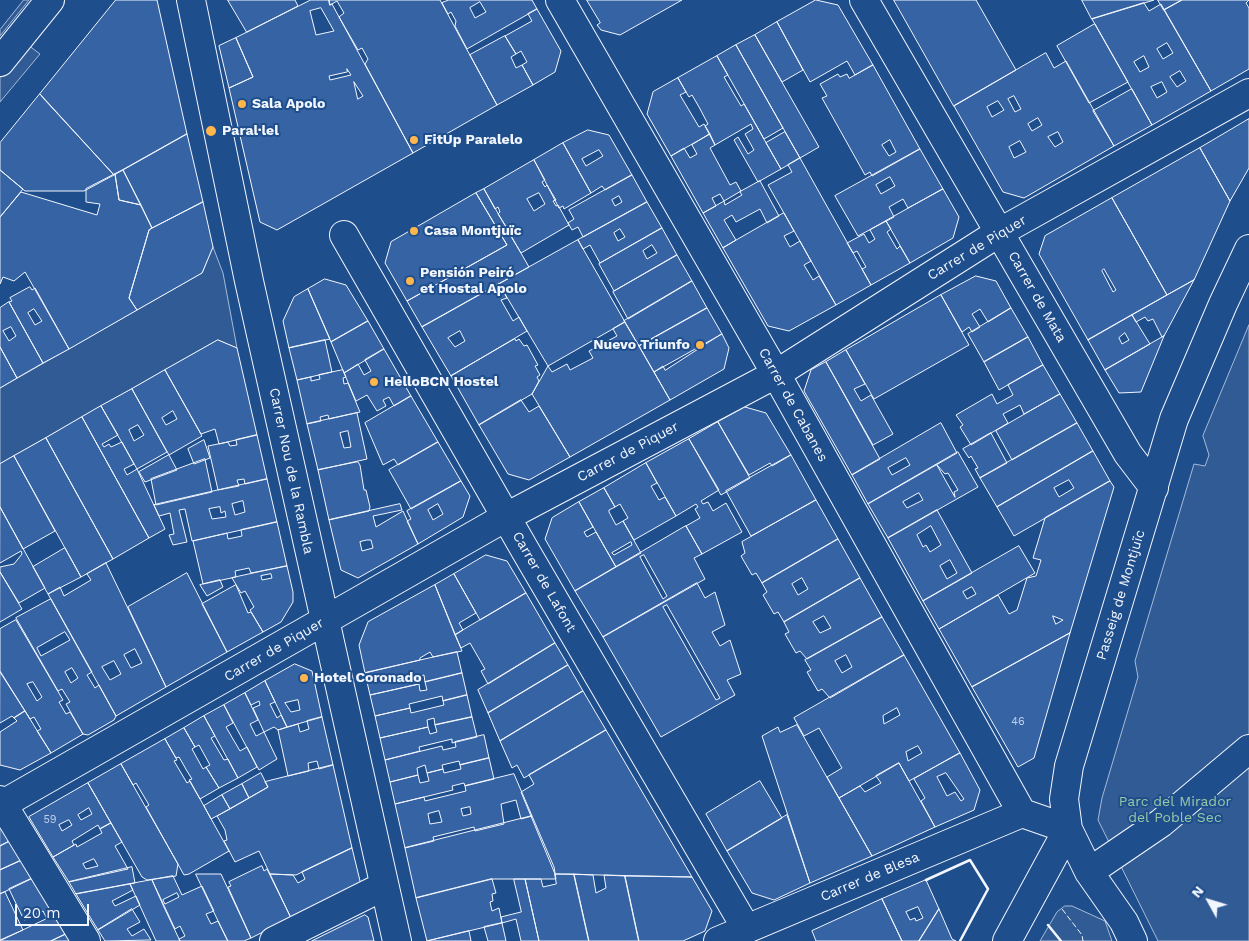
<!DOCTYPE html>
<html>
<head>
<meta charset="utf-8">
<style>
  body { margin:0 }
  #map { position:relative; width:1249px; height:941px; overflow:hidden; background:#1f4e8c; font-family:"Work Sans",sans-serif }
  canvas { display:block }
  .north { position:absolute; left:1184px; top:876px; width:50px; height:50px; -webkit-text-stroke:4px #1f4e8c; paint-order:stroke; rotate:309deg; font-size:14px; font-weight:700; line-height:20px; text-align:center; color:#f2f6ff }
  .north::after { content:''; display:block; margin:auto; width:18px; height:22px; background:#f2f6ff; clip-path:polygon(50% 0,100% 100%,50% 72%,0 100%) }
  .scale { position:absolute; left:15px; top:904px; width:74px; height:22px; box-sizing:border-box; border:2px solid #f2f6ff; border-top:0; padding-left:6px; font-size:15px; line-height:18px; white-space:nowrap; color:#f2f6ff; -webkit-text-stroke:4px #1f4e8c; paint-order:stroke }
</style>
</head>
<body>
<div id="map">
<canvas width="1249" height="941"></canvas>
<div class="north">N</div>
<div class="scale">20 m</div>
</div>
<script>
const ctx = document.querySelector('canvas').getContext('2d');
ctx.lineJoin = 'round';
function paint(path, color) {
  ctx.fillStyle = color;
  ctx.fill(path, 'evenodd');
}
function trace(path, color, width, dash) {
  ctx.strokeStyle = color;
  ctx.lineWidth = width;
  ctx.lineCap = dash ? 'butt' : 'round';
  ctx.setLineDash(dash || []);
  ctx.stroke(path);
}
function write(font, color, halo, rows, align = 'center') {
  ctx.font = font + ' "Work Sans",sans-serif';
  ctx.lineWidth = 4;
  ctx.setLineDash([]);
  ctx.textBaseline = 'middle';
  ctx.strokeStyle = halo;
  ctx.fillStyle = color;
  for (const [text, x, y, turn = 0] of rows) {
    ctx.save();
    ctx.translate(x, y);
    ctx.rotate((+turn || 0) * Math.PI / 180);
    ctx.textAlign = isNaN(turn) ? turn : align;
    if (halo) ctx.strokeText(text, 0, 0);
    ctx.fillText(text, 0, 0);
    ctx.restore();
  }
}
const built = new Path2D(`
  M24,0H29L0,36V30Z
  M28,45L40,54L0,102V79Z
  M213,247L223,273L237,348L218,340L0,464V388L202,273Z
  M1249,325V941H1158L1098,820L1102,798L1138,677L1135,661L1194,464L1205,466L1209,455L1203,436Z
  M1065,906H1072L1105,921L1112,941H1040L1057,912Z`);
const building = new Path2D(`
  M116,0H157L187,134L114,175L40,94Z
  M228,0H295L298,6L247,32Z
  M311,0H329L330,5L332,4L413,153L277,230L260,222L229,88L253,77L236,38ZM321,8L334,31L316,35L310,11ZM347,69L351,75L330,80L329,76L347,72ZM354,82L363,96L358,99Z
  M329,0H440L497,105L413,153L365,64L368,59L362,48L358,50L339,17L344,13L337,1L330,5Z
  M449,0H532L537,9L467,49L455,26L456,21L451,12L448,14L442,3ZM480,2L486,12L475,18L470,8Z
  M587,0H682L620,35L601,30L597,25L600,23Z
  M816,0L838,5L873,65L855,75L847,61L810,82L777,22Z
  M894,0H976L1016,70L954,106Z
  M1082,0H1154L1092,19Z
  M1158,0H1182L1164,10Z
  M1182,0H1249L1246,3L1249,8V69L1211,91L1164,10Z
  M1144,3L1149,11L1161,4L1211,91L1152,125L1092,19ZM1167,43L1173,53L1163,59L1157,49ZM1144,56L1149,67L1140,72L1134,62ZM1180,71L1186,81L1177,87L1170,77ZM1162,82L1167,92L1157,98L1151,87Z
  M537,9L561,51L555,72L533,85L522,65L527,62L521,51L516,54L505,36L532,21L528,14Z
  M777,22L803,70L782,82L755,35Z
  M1095,24L1128,82L1089,103L1057,46Z
  M755,35L819,147L800,158L736,45Z
  M505,36L516,54L511,57L516,68L522,65L533,85L497,105L470,55Z
  M236,38L253,77L229,88L219,46Z
  M736,45L783,128L764,139L717,56Z
  M1046,53L1054,68L1066,61L1114,146L1024,198L1003,192L954,106ZM1014,96L1021,109L1015,112L1008,99ZM998,101L1004,110L992,117L987,107ZM1038,118L1042,125L1032,131L1028,124ZM1058,132L1063,142L1055,147L1048,137ZM1020,141L1026,152L1014,158L1009,147Z
  M717,56L728,75L724,77L731,89L741,106L744,104L781,169L758,182L734,140L738,137L748,154L754,150L745,134L753,129L751,124L715,145L705,126L708,124L699,107L692,95L689,97L678,78Z
  M873,65L920,149L872,176L870,172L865,175L822,98L827,96L820,84L838,74L840,77L847,74L849,78ZM890,140L896,152L889,156L882,145Z
  M678,78L686,92L680,95L699,127L704,124L710,134L671,156L647,114L653,92Z
  M1132,89L1152,125L1114,146L1093,111Z
  M40,94L44,99L114,175L84,191H25L0,170V143Z
  M1249,119V168L1230,201L1200,148Z
  M588,130L609,135L632,175L605,190L602,186L591,193L563,143ZM599,150L603,156L586,166L582,159Z
  M785,132L800,158L781,169L766,143Z
  M187,134L203,202L152,228L123,170Z
  M710,134L715,145L710,148L730,185L736,182L741,191L724,201L720,194L712,198L716,206L703,213L671,156L684,148L690,158L697,154L692,145Z
  M563,143L591,193L564,209L563,206L559,208L534,160Z
  M1200,148L1230,201L1194,280L1167,295L1112,198Z
  M920,149L943,189L908,208L903,199L889,207L894,217L858,236L835,196ZM890,177L895,186L881,194L876,185Z
  M800,158L871,285L836,305L768,185L792,172L788,165Z
  M534,160L545,180L542,182L545,187L547,185L556,200L553,201L556,206L558,205L569,225L521,253L509,233L511,232L509,227L507,228L498,214L500,212L498,207L495,209L484,189ZM539,193L545,204L534,211L527,199Z
  M0,170L23,189L0,217Z
  M123,170L141,205L119,200L115,174Z
  M115,174L119,200L141,205L152,228L149,230L129,298L137,310L69,349L25,272L14,281L3,277L0,284V217L21,192L97,215L100,204L86,202V189Z
  M632,175L647,202L583,237L578,227L572,230L568,223L574,219L569,210ZM619,196L622,202L615,206L612,200Z
  M760,181L779,216L767,223L760,209L736,222L732,215L724,220L736,240L723,248L703,213L724,201L725,205L742,195L740,192Z
  M484,189L529,267L422,327L407,301L507,245L476,193Z
  M943,189L959,217L953,238L910,263L886,221Z
  M476,193L507,245L407,301L385,263L391,242Z
  M1112,198L1167,295L1088,340L1039,254L1045,236ZM1104,269L1116,290L1113,292L1102,271Z
  M203,202L213,247L202,273L137,310L129,298L149,230Z
  M647,202L662,228L600,263L590,245L583,249L578,240ZM620,229L625,237L618,241L614,233Z
  M784,213L794,231L784,236L790,247L800,241L811,261L804,265L813,280L819,276L836,305L789,331L768,326L723,248Z
  M886,221L891,229L887,232L897,249L900,246L910,263L871,285L862,269L866,267L857,251L853,253L847,243L864,234L869,243L875,239L870,230Z
  M662,228L677,255L614,291L599,264ZM652,245L657,253L647,259L643,251Z
  M578,240L625,322L548,366L499,284Z
  M677,255L692,281L628,319L613,292Z
  M976,276L996,281L1011,308L988,322L980,309L972,314L980,327L972,332L969,327L962,332L941,295Z
  M325,279L346,285L368,321L331,342L308,289Z
  M1194,280L1164,336L1162,337L1153,319L1148,321L1145,317L1136,322L1132,315Z
  M692,281L707,308L639,346L624,321Z
  M499,284L507,298L501,300L513,321L519,317L527,331L451,376L422,327ZM460,331L465,341L455,347L448,338Z
  M30,287L32,290L35,288L69,349L43,363L9,302L12,301L10,298ZM34,309L42,321L35,325L28,313Z
  M308,289L330,339L289,348L283,321L294,297Z
  M941,295L969,345L874,399L846,350Z
  M9,302L43,363L17,378L0,347V308ZM11,327L16,336L9,341L3,331Z
  M707,308L722,334L654,372L639,346Z
  M1011,308L1028,337L984,362L968,334Z
  M1132,315L1150,344L1105,370L1088,340ZM1125,333L1129,340L1122,344L1119,338Z
  M368,321L384,349L344,373L331,342Z
  M625,322L670,400L570,457L532,394L548,366L552,372L567,364L570,370L593,358L589,351L617,336L613,329Z
  M722,334L729,348L724,369L670,400L654,372L663,366L665,370Z
  M1164,336L1141,392L1119,393L1105,370Z
  M1028,337L1043,365L999,390L984,362Z
  M515,339L516,341L519,339L524,346L527,345L538,365L535,366L540,375L537,377L539,381L532,394L479,425L451,376Z
  M218,340L237,348L257,435L219,444L215,429L201,434L165,370Z
  M325,340L332,372L297,380L289,348Z
  M0,347L17,378L0,388Z
  M384,349L411,396L394,406L389,397L383,400L386,406L377,411L367,395L356,401L344,373L358,364L364,375L371,371L365,360Z
  M846,350L865,384L854,389L861,401L871,395L893,434L873,445L826,362Z
  M826,362L880,459L852,475L804,391L811,370Z
  M1043,365L1060,394L1024,414L1020,405L1003,414L1008,423L971,445L960,427L963,425L956,415L992,394L997,404L1013,395L1008,385Z
  M165,370L202,436L169,455L132,389ZM173,411L177,419L166,425L162,418Z
  M343,370L346,377L343,378L344,384L348,383L360,412L329,419L328,415L320,417L321,421L307,424L297,380L311,377V381L320,379L319,375Z
  M132,389L167,452L137,469L101,406ZM138,425L144,435L134,441L129,430Z
  M1060,394L1077,423L1012,460L996,431Z
  M411,396L438,442L398,465L394,459L383,465L365,423Z
  M521,400L529,412L539,406L570,457L529,480L508,474L479,425Z
  M101,406L118,435L102,444L104,447L109,444L111,447L122,442L134,464L124,469L127,475L137,469L165,529L149,538L82,417Z
  M745,407L766,413L791,455L772,466L770,463L749,475L718,422Z
  M357,413L367,459L318,470L307,424ZM348,431L351,447L344,448L340,433Z
  M82,417L149,538L113,559L46,438Z
  M718,422L750,478L721,495L689,439Z
  M941,423L957,453L868,504L852,475ZM906,458L910,465L892,475L888,468Z
  M1077,423L1093,451L997,507L980,478Z
  M991,433L1007,463L980,478L975,469L978,468L971,456L969,458L963,449Z
  M257,435L267,479L245,484L244,479L237,480L239,486L218,490L208,446L228,442L230,446L237,445L236,440Z
  M46,438L113,559L81,577L14,456Z
  M689,439L719,490L701,501L703,504L708,502L713,511L726,503L742,532L702,554L686,526L700,518L695,509L698,507L696,504L676,516L646,463Z
  M204,440L210,458L194,464L188,449Z
  M438,442L461,481L411,509L389,470Z
  M1093,451L1110,481L1014,536L997,507ZM1069,480L1074,488L1059,497L1054,488Z
  M958,452L978,487L888,538L868,504ZM937,465L945,474L948,473L958,490L954,492L955,497ZM919,493L923,500L907,508L903,502Z
  M169,455L177,470L145,482L139,472Z
  M791,455L816,500L751,536L726,491Z
  M14,456L55,531L23,549L0,507V464Z
  M205,459L212,492L156,505L151,479Z
  M358,462L360,465L364,490H366L370,507L369,511L329,520L318,470Z
  M646,463L657,483L651,486L659,500L665,497L676,516L634,540L623,521L628,518L620,504L615,507L604,488Z
  M267,479L277,522L192,541L185,509L179,510L187,542L173,545L169,535L174,534L170,513L159,516L154,505ZM243,501L245,512L235,515L232,504ZM220,507L221,513L225,511L226,517L212,519L209,509Z
  M461,481L470,496L463,517L418,544L407,521L411,519L407,511ZM438,504L443,514L433,520L428,510Z
  M1110,481L1114,487L1070,633L972,687L939,629L998,595L1009,614L1017,610L1027,578L1036,576L1041,560L1033,558L1045,518ZM1053,616L1063,620L1056,624Z
  M604,488L615,507L609,510V512L616,525L623,521L641,553L616,567L579,502ZM631,542L632,545L614,555L612,553Z
  M816,500L838,539L762,583L756,573L752,575L741,556L745,553L742,542Z
  M579,502L593,527L584,532L587,537L596,532L616,567L575,591L545,539L552,518Z
  M400,504L402,510L373,516L376,527L403,511L418,544L358,578L341,570L329,520ZM367,540H371L373,548L362,551L360,542Z
  M0,507L45,588L19,603L0,572V567L14,564L22,554L21,551L0,563Z
  M937,510L972,573L923,601L888,538ZM931,526L941,545L930,552L926,545L923,547L917,535ZM950,560L957,573L947,579L940,566Z
  M277,522L287,566L251,573L249,568L235,571L236,577L203,584L193,541L227,533L228,539L242,536L241,530Z
  M686,526L702,554L694,558L705,579L603,637L575,591ZM644,555L667,596L663,599L640,557Z
  M838,539L860,578L784,622L778,612L774,614L763,595L767,592L762,583ZM802,578L808,589L798,595L792,584Z
  M1019,546L1035,573L939,629L923,601ZM972,587L976,594L967,599L963,592Z
  M65,548L81,577L48,594L33,567Z
  M486,555L507,561L526,593L480,620L454,574Z
  M106,563L166,687L116,716L48,594L60,587L64,596L91,580L87,574ZM135,649L142,663L131,668L124,655ZM114,661L121,674L110,680L102,667Z
  M287,566L293,592V602L281,622L263,632L250,610L254,607L245,591L241,593L232,578ZM271,574L272,578L262,580L261,576Z
  M0,572L22,609L0,622Z
  M187,573L227,652L166,687L128,607Z
  M454,574L476,613L459,623L463,630L455,635L435,585Z
  M860,578L882,617L807,659L800,651L796,653L785,634L789,632L784,622ZM824,616L831,628L820,633L813,622Z
  M220,580L223,587L207,596L200,585Z
  M697,583L705,598L715,592L725,625L712,632L720,646L730,640L741,674L727,680L735,695L661,737L603,637ZM667,605L720,698L716,700L663,607Z
  M236,585L248,613L251,612L263,632L227,652L202,604Z
  M435,585L462,651L433,657L430,652L420,658V660L365,673L359,645L368,622Z
  M526,593L555,643L488,684L481,671L485,669L470,643L461,648L455,635Z
  M51,599L92,672L87,675L95,688L99,685L116,716L114,720L88,735L83,734L66,704L70,702L62,689L58,691L16,618ZM65,632L70,640L41,656L37,648ZM72,668L78,678L71,683L65,672Z
  M882,617L904,655L830,698L822,689L818,691L807,672L811,670L805,660ZM846,655L852,667L842,673L835,661Z
  M16,620L63,700L59,702L66,714L70,712L83,734L51,753L37,731L41,729L34,717L30,719L0,671V629ZM33,682L42,697L37,701L27,684Z
  M1070,633L1034,758L1018,767L972,687Z
  M555,643L568,665L488,713L478,690Z
  M457,652L462,673L425,682L424,675L417,677L419,684L370,695L365,673Z
  M904,655L960,753L909,781L899,763L839,798L827,777L842,768L819,728L804,736L794,718ZM897,708L900,715L884,724L883,716ZM918,746L922,753L908,761L906,752Z
  M295,664L312,671L322,717L287,727L265,681ZM298,700L300,710L291,712L285,703Z
  M568,665L583,691L500,741L488,713Z
  M0,672L25,711L14,718L12,716L0,723Z
  M462,673L467,695L443,701L442,696L409,704L410,708L375,716L370,695L419,684L420,691L427,690L425,682Z
  M265,681L275,702L270,704L277,718L281,715L287,727L278,730L274,727L264,732L253,708L260,705L259,701L251,705L245,693Z
  M583,691L606,730L524,778L517,765L512,768L500,741Z
  M245,693L258,720L250,724L256,736L264,732L277,759L259,770L224,705Z
  M467,695L472,717L435,725L434,718L427,720L428,727L380,738L375,716L410,708L411,713L444,705L443,701Z
  M224,705L233,723L226,727L240,751L247,747L257,767L238,778L204,716Z
  M25,711L51,753L20,770L0,765V732L17,721L14,718Z
  M204,716L215,736L211,738L224,760L228,759L238,778L219,788L206,767L210,765L199,745L195,747L184,728Z
  M322,717L333,765L319,769L317,761L308,763L309,771L288,776L278,730L298,724L300,732L309,729L307,721Z
  M472,717L477,737L452,743V739L419,747L420,751L385,760L380,738L428,727L430,734L437,732L435,725Z
  M797,725L872,856L810,883L762,736L778,727L780,732Z
  M184,728L195,747L192,749L203,769L206,767L219,788L200,799L189,780L192,779L187,771L179,757L176,758L165,739Z
  M606,730L692,877L555,874L521,792L534,784L529,775Z
  M484,735L489,758L460,765L459,761L442,765L443,769L427,773L425,765L417,768L418,775L390,782L385,760L442,746L443,750L456,747L455,742Z
  M165,739L177,760L174,761L187,783L190,781L229,851L189,874L184,875L146,807L149,805L136,783L133,785L121,764Z
  M960,753L980,790L974,810L935,827L921,801L925,798L914,779ZM946,773L964,799L961,801L955,792L947,796L937,777Z
  M489,758L494,779L465,786L464,783L452,786L453,790L395,804L390,782L418,775L420,783L429,781L427,773L443,769L444,773L461,769L460,765Z
  M899,763L935,827L872,856L839,798L860,786L865,792L881,783L876,776Z
  M121,764L178,864L176,876L147,880L142,877L88,783Z
  M333,765L352,848L296,875L270,874L259,851L235,862L224,841L227,840L225,830L217,816L268,787L265,782Z
  M261,773L268,787L249,798L242,784Z
  M514,774L532,816L521,819L516,800L501,804L504,824L475,831L474,827L433,837L434,841L405,848L395,804L424,797L425,801L466,791L465,786ZM470,807L471,814L463,816L461,809ZM439,811L442,822L430,824L428,814Z
  M760,781L782,818L727,851L706,814Z
  M88,783L111,823L100,829L98,825L72,841L74,845L53,857L29,817ZM89,808L92,814L81,820L78,815ZM69,820L72,825L62,831L59,825Z
  M242,784L249,798L230,809L222,795Z
  M222,795L230,809L211,819L204,806Z
  M787,815L810,883L774,900L752,893L727,851Z
  M532,816L554,867L556,879H492L416,898L405,848Z
  M111,823L122,842L115,846L128,869L69,882L53,857L76,844L77,847L102,833L100,829ZM94,859L98,866L86,869L83,864Z
  M0,825L10,841L0,846Z
  M10,841L22,860L0,870V846Z
  M352,848L361,885L291,918L270,874L293,875L298,883L305,879L302,872Z
  M22,860L33,878L0,894V870Z
  M262,866L264,871L267,869L291,918L251,938L228,887L231,886L229,882Z
  M132,867L135,883L76,894L69,882Z
  M196,874H221L251,938L244,941H228Z
  M555,874H574L589,941H539L525,879H541L543,887L556,884Z
  M574,874L593,875L596,893L606,888L604,875L625,876L639,941H589Z
  M173,876L182,895L202,886L214,911L206,914L211,924L218,921L228,941H180L179,939L185,936L180,926L175,929L152,880ZM177,893L179,897L165,904L163,900Z
  M625,876L692,877L712,911L705,931L683,941H639Z
  M33,878L56,915L47,919L43,911L24,920L9,889Z
  M492,879L496,893L492,894L493,901L490,902L492,911L499,908L502,923L427,941L416,898Z
  M514,879H525L539,941H521L516,919L502,923L501,917L521,912Z
  M152,880L163,905L180,941H156L130,884Z
  M926,880L939,909L919,941H902L882,899ZM918,907L923,918L916,921L915,918L910,920L906,912Z
  M130,884L133,890L112,901L115,906L136,896L140,905L98,930L76,894Z
  M5,892L23,930L0,940V894Z
  M882,899L902,941H816L812,931Z
  M132,909L140,922L127,929L132,936L144,929L151,940L105,941L98,930Z
  M939,909L952,939L956,941H919Z
  M55,915L66,934L51,941H0Z
  M365,915L368,917L374,941H312Z
  M502,923L506,941H488L484,927Z
  M469,931L471,941H427Z
  M66,934L72,941H51Z`);
const minor = new Path2D(`
  M191,0L249,281L397,941
  M560,0L776,374L1022,813
  M864,0L1128,454L1154,488
  M344,235L525,550L746,928
  M0,800L86,941
  M3,804L506,517L776,374L1000,232L1249,93
  M1022,813L1068,829L1089,872L1124,922L1133,941
  M1089,872L1161,823L1249,749
  M274,941L384,886
  M718,941L1022,813
  M1007,941L1068,829L1064,799L1069,766L1174,419L1223,304L1249,249`);
const major = new Path2D(`
  M0,62L50,0`);
const fence = new Path2D(`
  M1062,909L1082,935L1083,941`);
const wall = new Path2D(`
  M926,880L970,860L988,889L960,941
  M1048,925L1061,941`);
const markers = [
  [242,104,5,"#ffb74d"],
  [211,131,6,"#ffb74d"],
  [414,140,5,"#ffb74d"],
  [414,231,5,"#ffb74d"],
  [410,281,5,"#ffb74d"],
  [700,345,5,"#ffb74d"],
  [374,382,5,"#ffb74d"],
  [304,678,5,"#ffb74d"]
];
const numberNames = [
  ["46",1018,722],
  ["59",50,820]
];
const poiNames = [
  ["Sala Apolo",252,104],
  ["Paral·lel",222,131],
  ["FitUp Paralelo",424,140],
  ["Casa Montjuïc",424,231],
  ["Pensión Peiró",420,273],
  ["et Hostal Apolo",420,289],
  ["Nuevo Triunfo",690,345,"right"],
  ["HelloBCN Hostel",384,382],
  ["Hotel Coronado",314,678]
];
const streetNames = [
  ["Carrer de Piquer",977,248,-31],
  ["Carrer de Mata",1037,297,60],
  ["Carrer de Cabanes",793,405,61],
  ["Carrer de Piquer",628,452,-28],
  ["Carrer Nou de la Rambla",291,471,78],
  ["Carrer de Lafont",544,582,60],
  ["Passeig de Montjuïc",1121,595,-73],
  ["Carrer de Piquer",274,650,-30],
  ["Carrer de Blesa",870,877,-23]
];
const parkNames = [
  ["Parc del Mirador",1175,802],
  ["del Poble Sec",1175,818]
];
paint(built, '#305b95');
trace(built, '#a8bbd7', 1);
paint(building, '#3563a3');
trace(building, '#f2f6ff', 1);
trace(minor, '#f2f6ff', 30);
trace(major, '#f2f6ff', 30);
trace(minor, '#1f4e8c', 28);
trace(major, '#1f4e8c', 28);
trace(fence, '#f2f6ff', 1, [6, 2.5]);
trace(wall, '#f2f6ff', 2.5);
for (const [x, y, r, color] of markers) {
  const dot = new Path2D();
  dot.arc(x, y, r, 0, 2 * Math.PI);
  ctx.fillStyle = color;
  ctx.fill(dot);
  trace(dot, '#1f4e8c', 2);
}
write('11px', '#c3d1e8', null, numberNames);
write('bold 14px', '#f2f6ff', '#1f4e8c', poiNames, 'left');
write('14px', '#f2f6ff', '#1f4e8c', streetNames);
write('14px', '#97c8a6', '#1f4e8c', parkNames);
</script>
</body>
</html>
